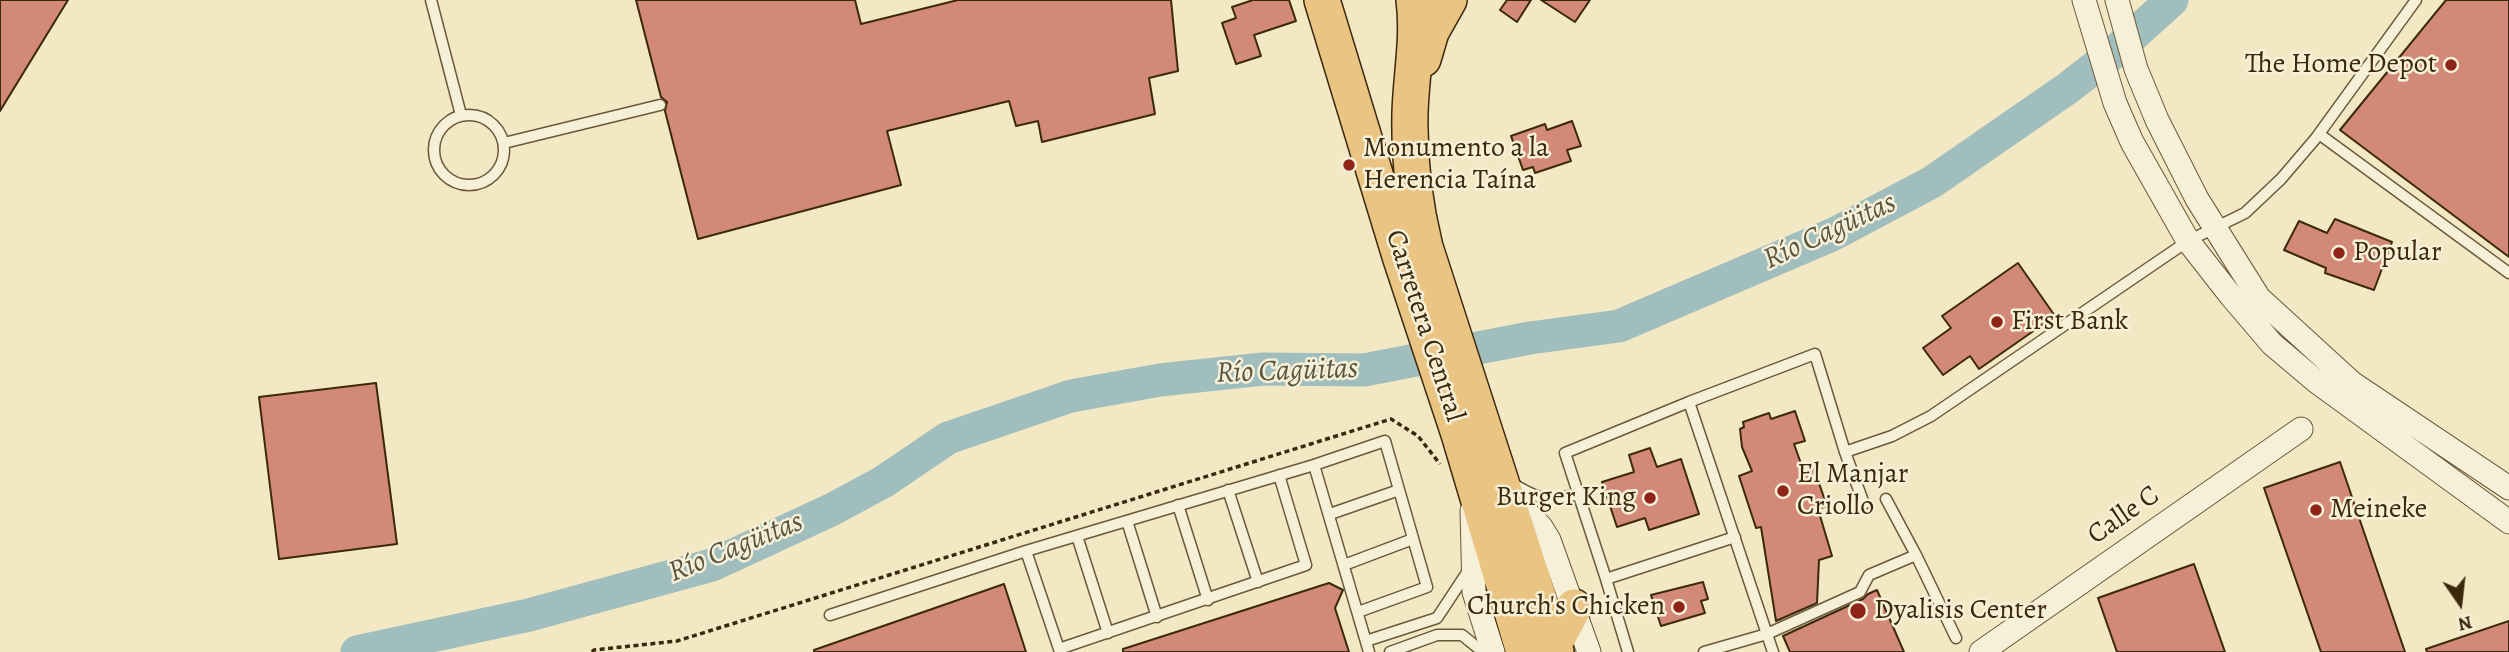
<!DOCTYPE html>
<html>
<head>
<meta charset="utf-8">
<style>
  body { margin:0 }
  #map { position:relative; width:2509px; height:652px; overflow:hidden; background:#f2e8c3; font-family:Alegreya,serif }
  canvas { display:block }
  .north { position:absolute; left:2425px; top:568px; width:70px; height:70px; -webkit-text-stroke:5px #f7f0d8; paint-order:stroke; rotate:166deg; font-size:19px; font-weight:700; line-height:28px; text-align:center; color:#3c280b }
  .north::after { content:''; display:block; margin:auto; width:24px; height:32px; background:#3c280b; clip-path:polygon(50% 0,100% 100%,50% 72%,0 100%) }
</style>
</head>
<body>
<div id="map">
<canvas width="2509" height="652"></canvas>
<div class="north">N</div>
</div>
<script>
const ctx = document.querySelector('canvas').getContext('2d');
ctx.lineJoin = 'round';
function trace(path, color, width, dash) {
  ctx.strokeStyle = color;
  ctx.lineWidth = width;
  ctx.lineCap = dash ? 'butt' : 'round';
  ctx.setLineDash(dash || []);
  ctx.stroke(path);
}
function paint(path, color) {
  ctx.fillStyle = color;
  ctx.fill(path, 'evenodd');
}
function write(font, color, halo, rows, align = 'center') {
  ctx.font = font + ' Alegreya,serif';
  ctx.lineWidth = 5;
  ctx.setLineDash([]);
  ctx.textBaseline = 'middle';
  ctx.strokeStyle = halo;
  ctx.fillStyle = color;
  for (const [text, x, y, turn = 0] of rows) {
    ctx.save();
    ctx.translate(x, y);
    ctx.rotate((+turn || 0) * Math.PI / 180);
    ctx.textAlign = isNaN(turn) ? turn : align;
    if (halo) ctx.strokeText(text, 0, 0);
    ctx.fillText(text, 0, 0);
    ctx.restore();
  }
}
const river = new Path2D(`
  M357,652L529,615L712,565L831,510L883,482L948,438L1071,396L1160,380L1263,369L1364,370L1530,338L1619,326L1834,234L1932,182L2068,88L2118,49L2172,0`);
const building = new Path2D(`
  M0,0H68L0,111Z
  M636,0H855L861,24L958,0H1171L1178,71L1149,78L1155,114L1042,142L1038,121L1016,126L1009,101L887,131L901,185L698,239L665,111L667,102L661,97Z
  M1253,0H1289L1296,21L1254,35L1261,56L1236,64L1222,23L1236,18L1232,7Z
  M1507,0H1531L1517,22L1500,10Z
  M1541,0H1590L1575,22Z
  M2446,0H2509V257L2340,130Z
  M1572,121L1581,146L1567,150L1571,161L1535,173L1533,167L1523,170L1511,136L1545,124L1547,130Z
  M2335,219L2392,242L2374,290L2325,273L2326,268L2284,250L2299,221L2327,233Z
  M2018,263L2055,316L1979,369L1970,356L1943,375L1923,348L1951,328L1942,316Z
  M376,383L397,544L279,559L259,397Z
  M1795,411L1805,441L1794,444L1804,472L1814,469L1827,506L1818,509L1832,556L1819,560L1817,603L1776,621L1761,527L1756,528L1739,476L1752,471L1742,447L1740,429L1744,427L1743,422L1769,413L1771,419Z
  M1650,448L1657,467L1681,459L1699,514L1649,530L1645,518L1617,527L1602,482L1634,472L1629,455Z
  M2340,462L2405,652H2321L2264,488Z
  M2194,564L2225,652H2117L2098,598Z
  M1703,582L1708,599L1701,601L1705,613L1661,626L1651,595Z
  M1329,583L1343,590L1335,608L1349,652H1123V649Z
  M1004,584L1026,652H814V650Z
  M1877,590L1904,652H1790L1783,636L1863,599L1868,594Z
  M2509,621V652H2427L2426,649Z`);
const path = new Path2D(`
  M592,652L594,650L677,641L1391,419L1418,436L1440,464`);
const service = new Path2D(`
  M431,0L461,115
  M434 150a35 35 0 1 1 70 0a35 35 0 1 1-70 0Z
  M2319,134L2509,273
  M504,143L660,105
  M1689,402L1773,652
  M1845,452L1864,504
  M1314,465L1385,441L1427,587L1358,612
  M1510,482C1541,501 1545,501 1580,494
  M1228,490L1258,582
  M1178,505L1208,600
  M1330,514L1399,490
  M1127,521L1157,617
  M1077,536L1108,633
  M1026,551L1059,649L1306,565L1279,475
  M1916,555L1956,638
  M1344,565L1413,539
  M1606,579L1565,453L1689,402L1815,354L1845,452L1892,436L1931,416L2188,241L2245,213L2281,179L2316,138L2416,0
  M830,615L1026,551L1314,465L1369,652
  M1366,641L1437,618L1470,568
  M1390,652L1437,635H1462L1483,652
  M1628,652L1606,579L1735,537
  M1704,652L1767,634L1860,592L1869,575L1916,555L1886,499`);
const minor = new Path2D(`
  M2084,0L2115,103L2132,142L2188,241L2231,296L2272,344L2317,382L2509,522
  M2117,0L2136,69L2157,120L2197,199L2259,298L2352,383L2509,488
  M1511,494L1514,500L1541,527L1549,540L1589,652
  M1472,511L1474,592L1493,652
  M1981,652L2301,429`);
const primary = new Path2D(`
  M1322,0L1400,256L1459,434L1524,652
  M1414,0C1419,38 1411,76 1410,113C1409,159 1414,203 1425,247L1556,652
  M1423,59L1431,32L1449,0
  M1553,646L1574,607`);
const markers = [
  [2451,65,7,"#8f2418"],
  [1349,165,7,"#8f2418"],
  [2339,253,7,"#8f2418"],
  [1997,322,7,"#8f2418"],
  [1783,491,7,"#8f2418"],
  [1650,498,7,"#8f2418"],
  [2316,510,7,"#8f2418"],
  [1679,607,7,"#8f2418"],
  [1858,611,9,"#8f2418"]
];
const poiNames = [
  ["The Home Depot",2437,65,"right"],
  ["Monumento a la",1363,149],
  ["Herencia Taína",1363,181],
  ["Popular",2353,253],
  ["First Bank",2011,322],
  ["El Manjar",1797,475],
  ["Criollo",1797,507],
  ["Burger King",1636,498,"right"],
  ["Meineke",2330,510],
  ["Church's Chicken",1665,607,"right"],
  ["Dyalisis Center",1874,611]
];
const streetNames = [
  ["Carretera Central",1424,326,72],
  ["Calle C",2124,516,-35]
];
const waterNames = [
  ["Río Cagüitas",1830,232,-25],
  ["Río Cagüitas",1287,372,-2],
  ["Río Cagüitas",736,548,-22]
];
trace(river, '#9fbebd', 33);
paint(building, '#d38978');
trace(building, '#3c280b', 2);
trace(service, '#6a5839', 13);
trace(minor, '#6a5839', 25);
trace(primary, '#3c280b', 38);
trace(path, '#3c280b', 3.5, [5, 3.5]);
trace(service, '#f7f0d8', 10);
trace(minor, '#f7f0d8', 23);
trace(primary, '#e9c482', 35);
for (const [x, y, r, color] of markers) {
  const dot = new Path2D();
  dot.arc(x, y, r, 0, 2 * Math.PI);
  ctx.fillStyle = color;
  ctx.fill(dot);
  trace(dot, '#f7f0d8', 2.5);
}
write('28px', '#3c280b', '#f7f0d8', poiNames, 'left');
write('28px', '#3c280b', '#f7f0d8', streetNames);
write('italic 30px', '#5a5540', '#f7f0d8', waterNames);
</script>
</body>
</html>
